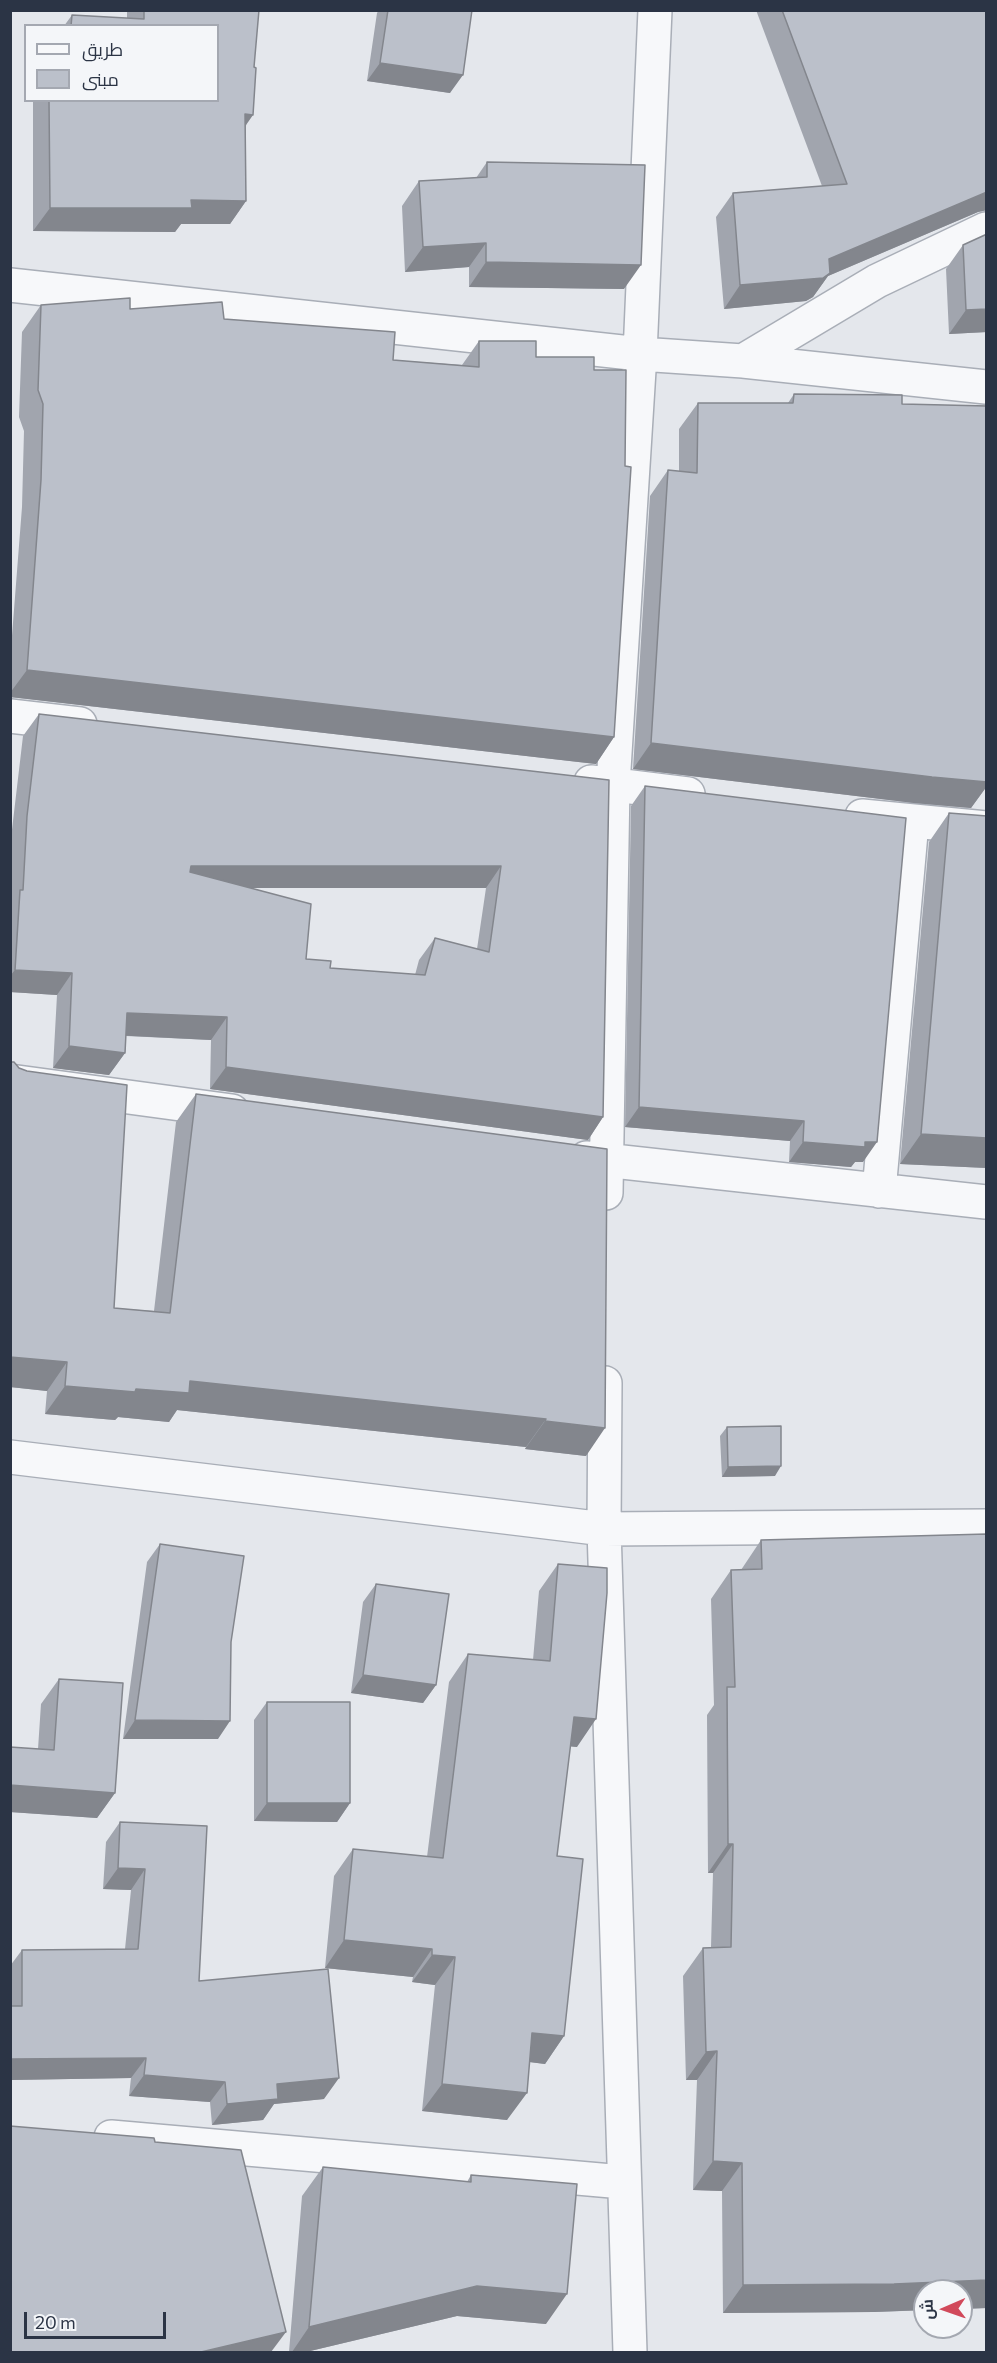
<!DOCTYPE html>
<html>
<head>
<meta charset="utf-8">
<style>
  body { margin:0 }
  #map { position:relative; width:997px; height:2363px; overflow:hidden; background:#e4e7ec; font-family:Commissioner,Cairo,sans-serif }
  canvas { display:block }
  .frame { position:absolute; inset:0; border:12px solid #2b3445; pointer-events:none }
  .legend { position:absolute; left:24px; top:24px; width:195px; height:78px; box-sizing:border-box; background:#f4f6f9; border:2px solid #a4a8b1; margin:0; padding:8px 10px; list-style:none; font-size:18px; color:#2b3445 }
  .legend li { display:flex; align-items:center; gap:12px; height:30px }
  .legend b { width:30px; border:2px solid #a4a8b1 }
  .north { position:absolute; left:913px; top:2279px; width:60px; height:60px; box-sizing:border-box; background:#f4f6f9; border:2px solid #a4a8b1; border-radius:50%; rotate:268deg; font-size:16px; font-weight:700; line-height:24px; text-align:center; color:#2b3445 }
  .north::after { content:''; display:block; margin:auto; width:21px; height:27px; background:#d1495b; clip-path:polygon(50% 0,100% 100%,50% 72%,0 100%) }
  .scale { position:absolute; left:24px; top:2312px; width:142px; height:27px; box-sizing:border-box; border:3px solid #2b3445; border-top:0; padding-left:8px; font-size:18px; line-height:21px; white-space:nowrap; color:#2b3445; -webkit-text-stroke:4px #f4f6f9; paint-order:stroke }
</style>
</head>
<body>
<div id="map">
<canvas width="997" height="2363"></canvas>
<div class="frame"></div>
<ul class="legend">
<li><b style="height:8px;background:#f7f8fa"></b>طريق</li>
<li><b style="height:16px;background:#bbc0ca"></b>مبنى</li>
</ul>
<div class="north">ش</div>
<div class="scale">20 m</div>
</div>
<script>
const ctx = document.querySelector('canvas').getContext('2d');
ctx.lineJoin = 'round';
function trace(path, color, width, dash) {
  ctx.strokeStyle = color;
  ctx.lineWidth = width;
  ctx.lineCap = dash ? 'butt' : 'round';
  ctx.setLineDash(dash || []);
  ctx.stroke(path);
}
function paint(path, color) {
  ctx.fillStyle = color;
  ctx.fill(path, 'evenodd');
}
const street = new Path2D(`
  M10,285L640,354L743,361L986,387
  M743,361L877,281L986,229
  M10,716L80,724
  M591,782L688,794
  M862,816L986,828
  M10,1081L232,1111
  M586,1158L986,1202
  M879,1191L912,822
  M606,1193L613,785L640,354L655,10
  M605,1383L604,1529L630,2352
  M10,1457L604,1529L986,1526
  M111,2137L623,2182`);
const wall = new Path2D(`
  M127,10H259L246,126V201L230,224H181L175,232L33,231V100H218V26H64L72,15L127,18Z
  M379,10H472L450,93L367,81L377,13Z
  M756,10H987V210L978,212L828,276L813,297L806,301L724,309L716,217L733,193L822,186Z
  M487,162L624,289L469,287V267L405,272L402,206L419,181L476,178Z
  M963,245L987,332L949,334L946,269Z
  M41,305L130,309L224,319L393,360L462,365L479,341L536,357L594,370L614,737L596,764L10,697V661L22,507L24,431L19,417L22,332Z
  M794,394L902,404L987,406V786L971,808L914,803L633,769L650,496L668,470L679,471V429L698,403H788Z
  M39,714L609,780L603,1117L588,1140L210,1089L211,1040L126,1036L125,1053L109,1075L53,1068L57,995L10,992V859L11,838L23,736ZM249,888H486L477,949L435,938L419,960L415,975L330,968L306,959Z
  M645,786L863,1162H855L851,1167L789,1162L790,1141L625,1127L631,806Z
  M949,813L987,1168L900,1164L929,842Z
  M10,1062L114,1308L154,1311L176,1122L196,1094L586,1456L525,1449L526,1447L177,1410L169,1422L118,1417L115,1420L45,1414L47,1391L10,1387Z
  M727,1427L775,1476L722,1477L720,1436Z
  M987,1534V2308L874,2312L723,2313L722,2191L693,2190L697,2080H686L683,1976L703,1948L711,1947L713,1873H708L707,1715L714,1705L711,1599L731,1570H741L761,1540Z
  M160,1544L218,1739H123L147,1562Z
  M558,1564L577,1747L570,1746L557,1856L564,2036L545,2064L530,2062L507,2120L422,2111L435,1985L412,1982L413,1977L325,1968L334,1876L353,1849L427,1857L449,1682L468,1654L533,1660L539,1591Z
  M376,1584L436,1685L423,1703L351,1693L363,1602Z
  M59,1679L115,1793L97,1818L10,1812V1747L38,1749L41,1704Z
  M267,1702L350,1803L337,1822L254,1821V1720Z
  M120,1822L207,1826L199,1981L324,2099L274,2104L263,2120L212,2125L210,2102L129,2096L131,2078L10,2080V1966L22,1950L125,1949L131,1890L103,1889L106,1842Z
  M323,2167L467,2182L471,2175L546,2324L457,2316L306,2352H289L302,2196Z`);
const shadedWall = new Path2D(`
  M380,63L463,75L450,93L367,81Z
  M245,114L253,115L237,138Z
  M987,192V210L978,212L828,276L813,297L806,301L724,309L740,285L829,259Z
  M191,200L246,201L230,224H181L175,232L33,231L50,208Z
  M486,243L469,267L405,272L423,247Z
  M486,262L641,265L624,289L469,287Z
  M987,309V332L949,334L966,310Z
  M27,670L614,737L596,764L10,697V693Z
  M651,743L987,782V786L971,808L914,803L633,769Z
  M191,866H501L486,888H176Z
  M15,970L72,973L57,995L10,992V976Z
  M127,1013L227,1017L211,1040L112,1035Z
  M69,1046L125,1053L109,1075L53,1068Z
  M226,1067L603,1117L588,1140L210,1089Z
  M639,1107L804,1121L790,1141L625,1127Z
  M921,1134L987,1138V1168L900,1164Z
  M803,1142H877L863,1162H855L851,1167L789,1162Z
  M10,1357L67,1362L47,1391L10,1387Z
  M190,1381L546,1419L526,1447L177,1410L169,1422L118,1417L115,1420L45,1414L65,1386L136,1389Z
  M545,1421L605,1428L586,1456L525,1449Z
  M781,1466L775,1476L722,1477L728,1467Z
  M363,1675L436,1685L423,1703L351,1693Z
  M574,1717L596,1719L577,1747L554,1745Z
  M135,1720L230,1721L218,1739H123Z
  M10,1785L115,1793L97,1818L10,1812Z
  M267,1803H350L337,1822L254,1821Z
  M728,1844H733L713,1873H708Z
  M118,1868L145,1869L131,1890L103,1889Z
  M344,1940L432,1949L413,1977L325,1968Z
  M432,1955L455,1957L435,1985L412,1982Z
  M532,2033L564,2036L545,2064L513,2060Z
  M717,2051L697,2080H686L706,2052Z
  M146,2058L131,2078L10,2080V2059Z
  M144,2075L225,2082L210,2102L129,2096Z
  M339,2078L324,2099L274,2104L263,2120L212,2125L227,2104L277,2084Z
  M442,2084L527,2093L507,2120L422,2111Z
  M713,2161L742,2163L722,2191L693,2190Z
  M987,2280V2308L961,2309V2291H925V2310L874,2312L723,2313L743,2285Z
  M477,2286L567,2294L546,2324L457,2316L306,2352H292L309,2327Z
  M286,2332L271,2352H201Z`);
const building = new Path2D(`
  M144,10H259L254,67L256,68L253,115L245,114L246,201L191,200L192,208H50L49,100H218V26H71L72,15L144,19Z
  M388,10H472L463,75L380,63Z
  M782,10H987V192L829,259L830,273L823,278L740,285L733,193L847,184Z
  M487,162L645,165L641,265L486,262V243L423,247L419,181L487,177Z
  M987,234V309L966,310L963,245Z
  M130,298V309L222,302L224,319L395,332L393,360L479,367V341H536V357H594V370H626L625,466L631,467L614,737L27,670L41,480L43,404L38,390L41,305Z
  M794,394L902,395V404L987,406V782L932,777L651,743L668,470L697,473L698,403H793Z
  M39,714L609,780L603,1117L226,1067L227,1017L127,1013L125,1053L69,1046L72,973L15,970L20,890H23L27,816ZM191,866H501L489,952L435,938L425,975L330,968L331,961L306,959L311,904L190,872Z
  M645,786L906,818L877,1142H865V1147L803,1142L804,1121L639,1107Z
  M949,813L987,816V1138L921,1134Z
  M10,1062H14L19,1068L27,1071L127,1085L114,1308L170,1313L196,1094L607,1149L605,1428L545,1421L546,1419L190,1381L189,1393L136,1389L135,1392L65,1386L67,1362L10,1357Z
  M781,1426V1466L728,1467L727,1427Z
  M987,1534V2280L894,2284L743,2285L742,2163L713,2161L717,2051L706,2052L703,1948L731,1947L733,1844H728L727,1687H735L731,1570L762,1569L761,1540Z
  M160,1544L244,1556L231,1642L230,1721L135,1720Z
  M558,1564L607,1568V1593L596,1719L574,1717L557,1856L583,1859L564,2036L532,2033L527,2093L442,2084L455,1957L432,1955V1949L344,1940L353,1849L443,1858L468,1654L550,1661Z
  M376,1584L449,1594L436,1685L363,1675Z
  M59,1679L123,1683L115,1793L10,1785V1747L54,1750Z
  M267,1702H350V1803H267Z
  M120,1822L207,1826L199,1981L328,1969L339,2078L277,2084L278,2099L227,2104L225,2082L144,2075L146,2058L10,2059V2006H22V1950L138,1949L145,1869L118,1868Z
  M10,2126L154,2138L155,2142L241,2150L286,2332L201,2352H10Z
  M323,2167L471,2182V2175L577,2184L567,2294L477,2286L309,2327Z`);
trace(street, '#a9aeb7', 36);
trace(street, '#f7f8fa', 33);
paint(wall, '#a1a5ae');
paint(shadedWall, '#83868d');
paint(building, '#bbc0ca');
trace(building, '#83868d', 1.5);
</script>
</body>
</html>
